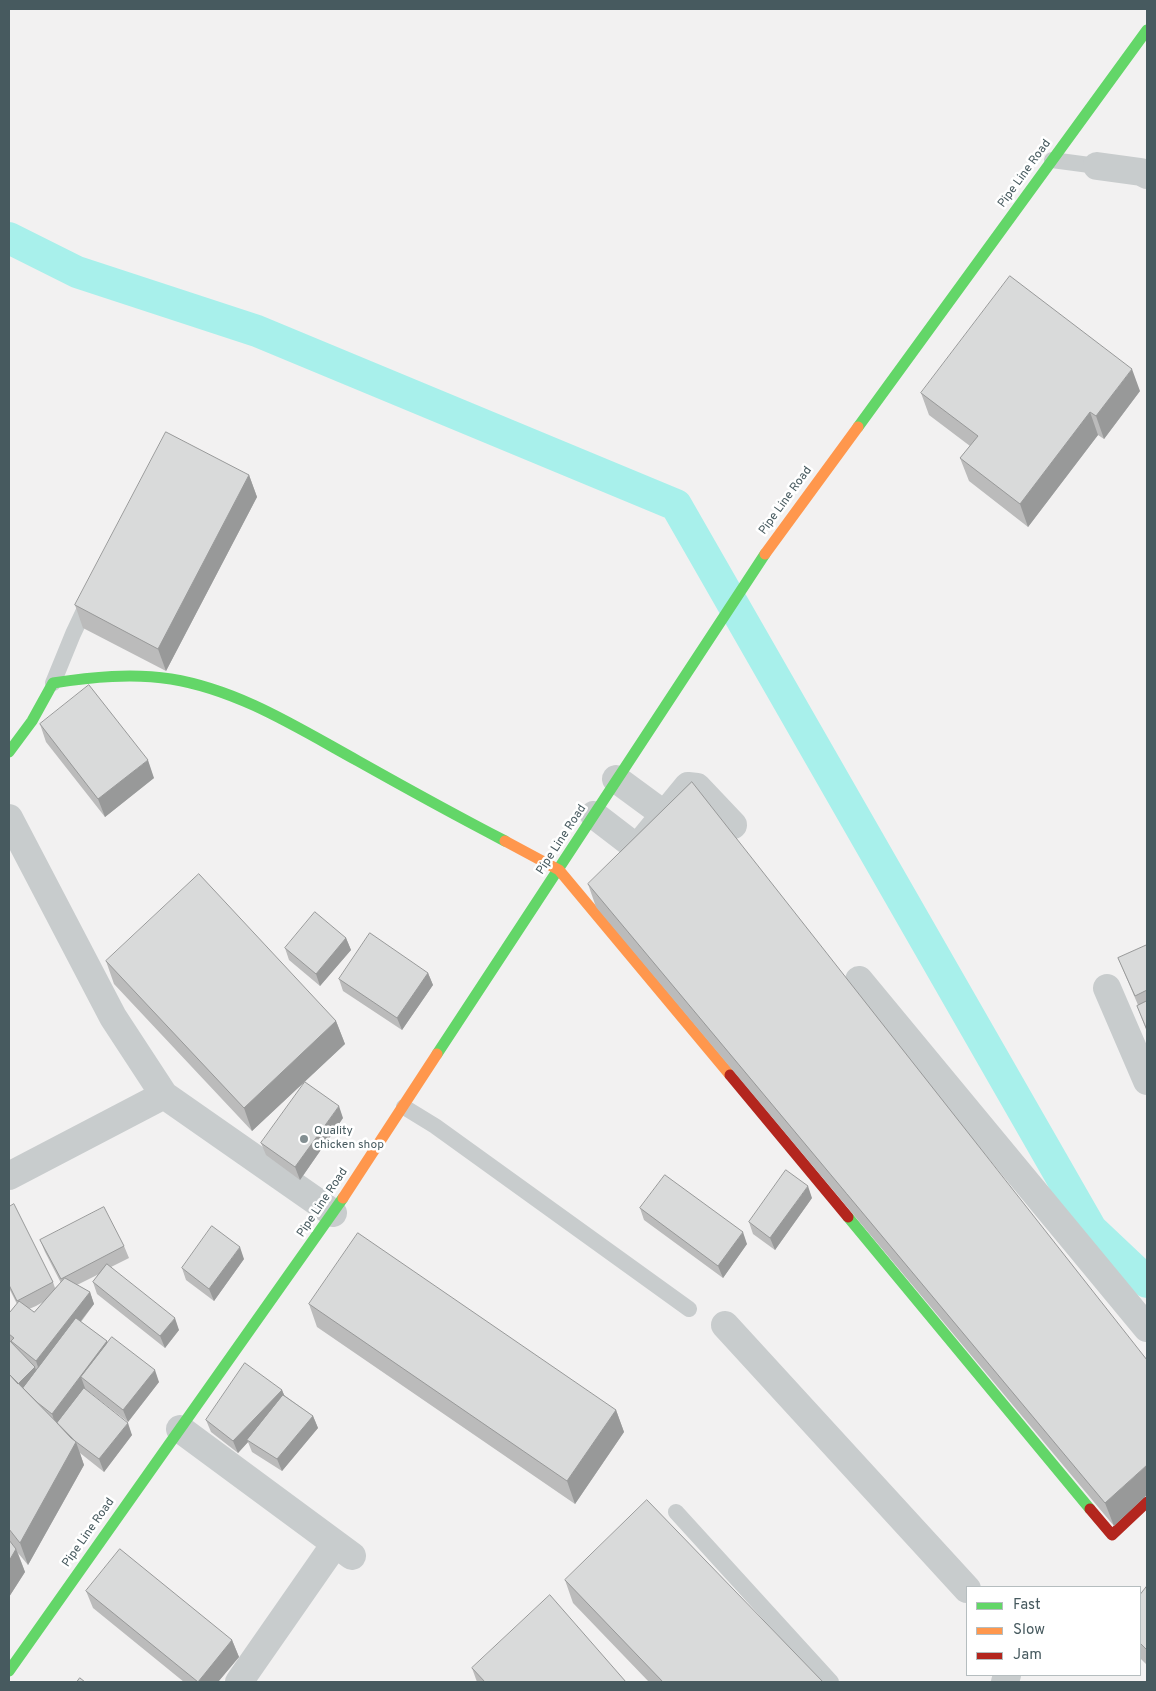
<!DOCTYPE html>
<html>
<head>
<meta charset="utf-8">
<style>
  body { margin:0 }
  #map { position:relative; width:1156px; height:1691px; overflow:hidden; background:#f2f1f1; font-family:Overpass,sans-serif }
  canvas { display:block }
  .frame { position:absolute; inset:0; border:10px solid #475a5f; pointer-events:none }
  .legend { position:absolute; left:966px; top:1586px; width:175px; height:90px; box-sizing:border-box; background:#fff; border:1px solid #b5bdbf; margin:0; padding:6px 9px; list-style:none; font-size:15px; color:#475a5f }
  .legend li { display:flex; align-items:center; gap:10px; height:25px }
  .legend b { width:25px; border:1px solid #b5bdbf }
</style>
</head>
<body>
<div id="map">
<canvas width="1156" height="1691"></canvas>
<div class="frame"></div>
<ul class="legend">
<li><b style="height:6px;background:#63d668"></b>Fast</li>
<li><b style="height:6px;background:#ff974d"></b>Slow</li>
<li><b style="height:6px;background:#b3261e"></b>Jam</li>
</ul>
</div>
<script>
const ctx = document.querySelector('canvas').getContext('2d');
ctx.lineJoin = 'round';
function trace(path, color, width, dash) {
  ctx.strokeStyle = color;
  ctx.lineWidth = width;
  ctx.lineCap = dash ? 'butt' : 'round';
  ctx.setLineDash(dash || []);
  ctx.stroke(path);
}
function paint(path, color) {
  ctx.fillStyle = color;
  ctx.fill(path, 'evenodd');
}
function write(font, color, halo, rows, align = 'center') {
  ctx.font = font + ' Overpass,sans-serif';
  ctx.lineWidth = 5;
  ctx.setLineDash([]);
  ctx.textBaseline = 'middle';
  ctx.strokeStyle = halo;
  ctx.fillStyle = color;
  for (const [text, x, y, turn = 0] of rows) {
    ctx.save();
    ctx.translate(x, y);
    ctx.rotate((+turn || 0) * Math.PI / 180);
    ctx.textAlign = isNaN(turn) ? turn : align;
    if (halo) ctx.strokeText(text, 0, 0);
    ctx.fillText(text, 0, 0);
    ctx.restore();
  }
}
const canal = new Path2D(`
  M9,238L77,272L257,331L676,505L1091,1229L1147,1282`);
const lane = new Path2D(`
  M1052,160L1097,166
  M53,683L73,634L89,600
  M404,1107L435,1126L689,1309
  M676,1512L831,1682`);
const street = new Path2D(`
  M1097,166L1141,172L1147,175
  M616,779L665,815
  M594,815L637,848L688,786L697,787L733,825
  M9,818L113,1017L164,1095L333,1213
  M859,980L1147,1328
  M1107,988L1147,1081
  M9,1176L164,1095
  M725,1325L967,1589
  M180,1429L352,1556
  M239,1682L335,1544
  M1005,1682L1007,1675`);
const fast = new Path2D(`
  M858,427L1147,30
  M9,752L32,721L53,683C92,677 132,673 171,679C239,690 298,728 358,761C406,788 455,815 505,841
  M437,1054L765,554
  M848,1217L1090,1509
  M9,1671L343,1198`);
const slow = new Path2D(`
  M765,554L858,427
  M505,841L559,870L730,1075
  M343,1198L437,1054`);
const jam = new Path2D(`
  M730,1075L848,1217
  M1090,1509L1112,1535L1147,1502`);
const wall = new Path2D(`
  M1140,391L1104,439L1098,435L1028,527L969,481L960,458L970,446L929,415L921,393Z
  M249,475L257,497L166,671L83,628L75,605Z
  M40,724L154,778L105,817L46,742Z
  M588,884L1147,1360L1114,1526L596,907Z
  M346,938L351,950L320,986L289,960L285,948Z
  M1147,945V1032L1137,1006L1138,1005L1118,958Z
  M106,961L336,1021L345,1044L252,1131L114,984Z
  M428,973L433,985L402,1030L343,991L339,979Z
  M343,1118L300,1180L266,1155L261,1143Z
  M812,1198L775,1250L753,1234L749,1222Z
  M9,1207L53,1282L55,1288L61,1283L45,1252L40,1240L124,1246L129,1258L111,1267L179,1330L165,1348L97,1294L93,1282L99,1274L77,1285L90,1292L94,1304L81,1322L107,1341V1343L159,1382L128,1422L88,1391L132,1435L104,1472L80,1453L84,1465L28,1565L18,1553L25,1572L9,1597V1311L10,1312L17,1304L9,1288ZM43,1302L34,1312L29,1309L36,1306Z
  M640,1208L747,1244L723,1278L644,1220Z
  M244,1259L214,1301L186,1280L182,1268Z
  M309,1304L616,1410L624,1432L575,1504L317,1327Z
  M282,1390L284,1395L313,1416L318,1428L282,1471L252,1452L248,1442L238,1453L211,1432L206,1420Z
  M565,1580L823,1682H649L573,1603Z
  M1147,1586V1665L1140,1658V1595Z
  M86,1591L232,1640L239,1657L218,1682H184L93,1608Z
  M472,1668L626,1682H477Z`);
const shadedWall = new Path2D(`
  M1132,369L1140,391L1104,439L1096,416Z
  M1090,412L1098,435L1028,527L1020,504Z
  M249,475L257,497L166,671L158,649Z
  M148,760L154,778L105,817L98,799Z
  M346,938L351,950L320,986L316,974Z
  M428,973L433,985L402,1030L397,1018Z
  M336,1021L345,1044L252,1131L244,1108Z
  M339,1106L343,1118L300,1180L295,1167Z
  M808,1186L812,1198L775,1250L770,1238Z
  M743,1232L747,1244L723,1278L718,1266Z
  M240,1247L244,1259L214,1301L209,1289Z
  M90,1292L94,1304L40,1373L36,1361Z
  M175,1318L179,1330L165,1348L160,1336Z
  M107,1341L111,1353L81,1377L85,1388L56,1426L52,1414Z
  M35,1367L39,1380L24,1394L17,1385Z
  M155,1370L159,1382L128,1422L123,1410Z
  M282,1390L287,1402L247,1440L248,1442L238,1453L233,1441Z
  M616,1410L624,1432L575,1504L567,1481Z
  M313,1416L318,1428L282,1471L277,1459Z
  M128,1423L132,1435L104,1472L99,1459Z
  M76,1442L84,1465L28,1565L20,1543Z
  M1147,1465V1495L1114,1526L1105,1503Z
  M16,1549L25,1572L9,1597V1561Z
  M232,1640L239,1657L218,1682H198Z`);
const building = new Path2D(`
  M1010,276L1132,369L1096,416L1090,412L1020,504L960,458L978,436L921,393Z
  M166,432L249,475L158,649L75,605Z
  M89,685L148,760L98,799L40,724Z
  M692,782L1147,1360V1465L1105,1503L588,884Z
  M199,874L336,1021L244,1108L106,961Z
  M315,912L346,938L316,974L285,948Z
  M370,933L428,973L397,1018L339,979Z
  M1147,945V990L1135,996L1118,958Z
  M1147,1001V1030L1137,1006Z
  M305,1082L339,1106L295,1167L261,1143Z
  M786,1170L808,1186L770,1238L749,1222Z
  M665,1175L743,1232L718,1266L640,1208Z
  M14,1204L53,1282L17,1301L9,1285V1207Z
  M104,1207L124,1246L61,1279L40,1240Z
  M212,1226L240,1247L209,1289L182,1268Z
  M358,1233L616,1410L567,1481L309,1304Z
  M107,1264L175,1318L160,1336L93,1282Z
  M65,1278L90,1292L36,1361L11,1341L14,1338L9,1334V1311L10,1312L19,1301L34,1312Z
  M76,1318L107,1341L52,1414L38,1403L23,1388Z
  M112,1337L155,1370L123,1410L81,1377Z
  M9,1340L35,1367L18,1384L9,1374Z
  M245,1363L282,1390L233,1441L206,1420Z
  M9,1374L76,1442L20,1543L9,1529Z
  M84,1388L128,1423L99,1459L71,1438L57,1423Z
  M283,1395L313,1416L277,1459L247,1440Z
  M647,1500L823,1682H663L565,1580Z
  M9,1540L16,1549L9,1561Z
  M120,1549L232,1640L198,1682L86,1591Z
  M1147,1586V1650L1140,1643V1595Z
  M550,1595L626,1682H485L472,1668Z
  M80,1678L85,1682H77Z`);
const markers = [
  [304,1139,5,"#838f92"]
];
const streetNames = [
  ["Pipe Line Road",1025,174,-54],
  ["Pipe Line Road",786,501,-54],
  ["Pipe Line Road",562,840,-57],
  ["Pipe Line Road",323,1203,-56],
  ["Pipe Line Road",89,1533,-55]
];
const poiNames = [
  ["Quality",314,1132],
  ["chicken shop",314,1146]
];
trace(canal, '#a8f0eb', 32);
trace(lane, '#c8cccd', 16);
trace(street, '#c8cccd', 28);
trace(fast, '#63d668', 11);
trace(slow, '#ff974d', 11);
trace(jam, '#b3261e', 11);
paint(wall, '#bbb');
paint(shadedWall, '#989999');
paint(building, '#d9dada');
trace(building, '#989999', 1);
for (const [x, y, r, color] of markers) {
  const dot = new Path2D();
  dot.arc(x, y, r, 0, 2 * Math.PI);
  ctx.fillStyle = color;
  ctx.fill(dot);
  trace(dot, '#fff', 2);
}
write('12px', '#475a5f', '#fff', streetNames);
write('12px', '#475a5f', '#fff', poiNames, 'left');
</script>
</body>
</html>
